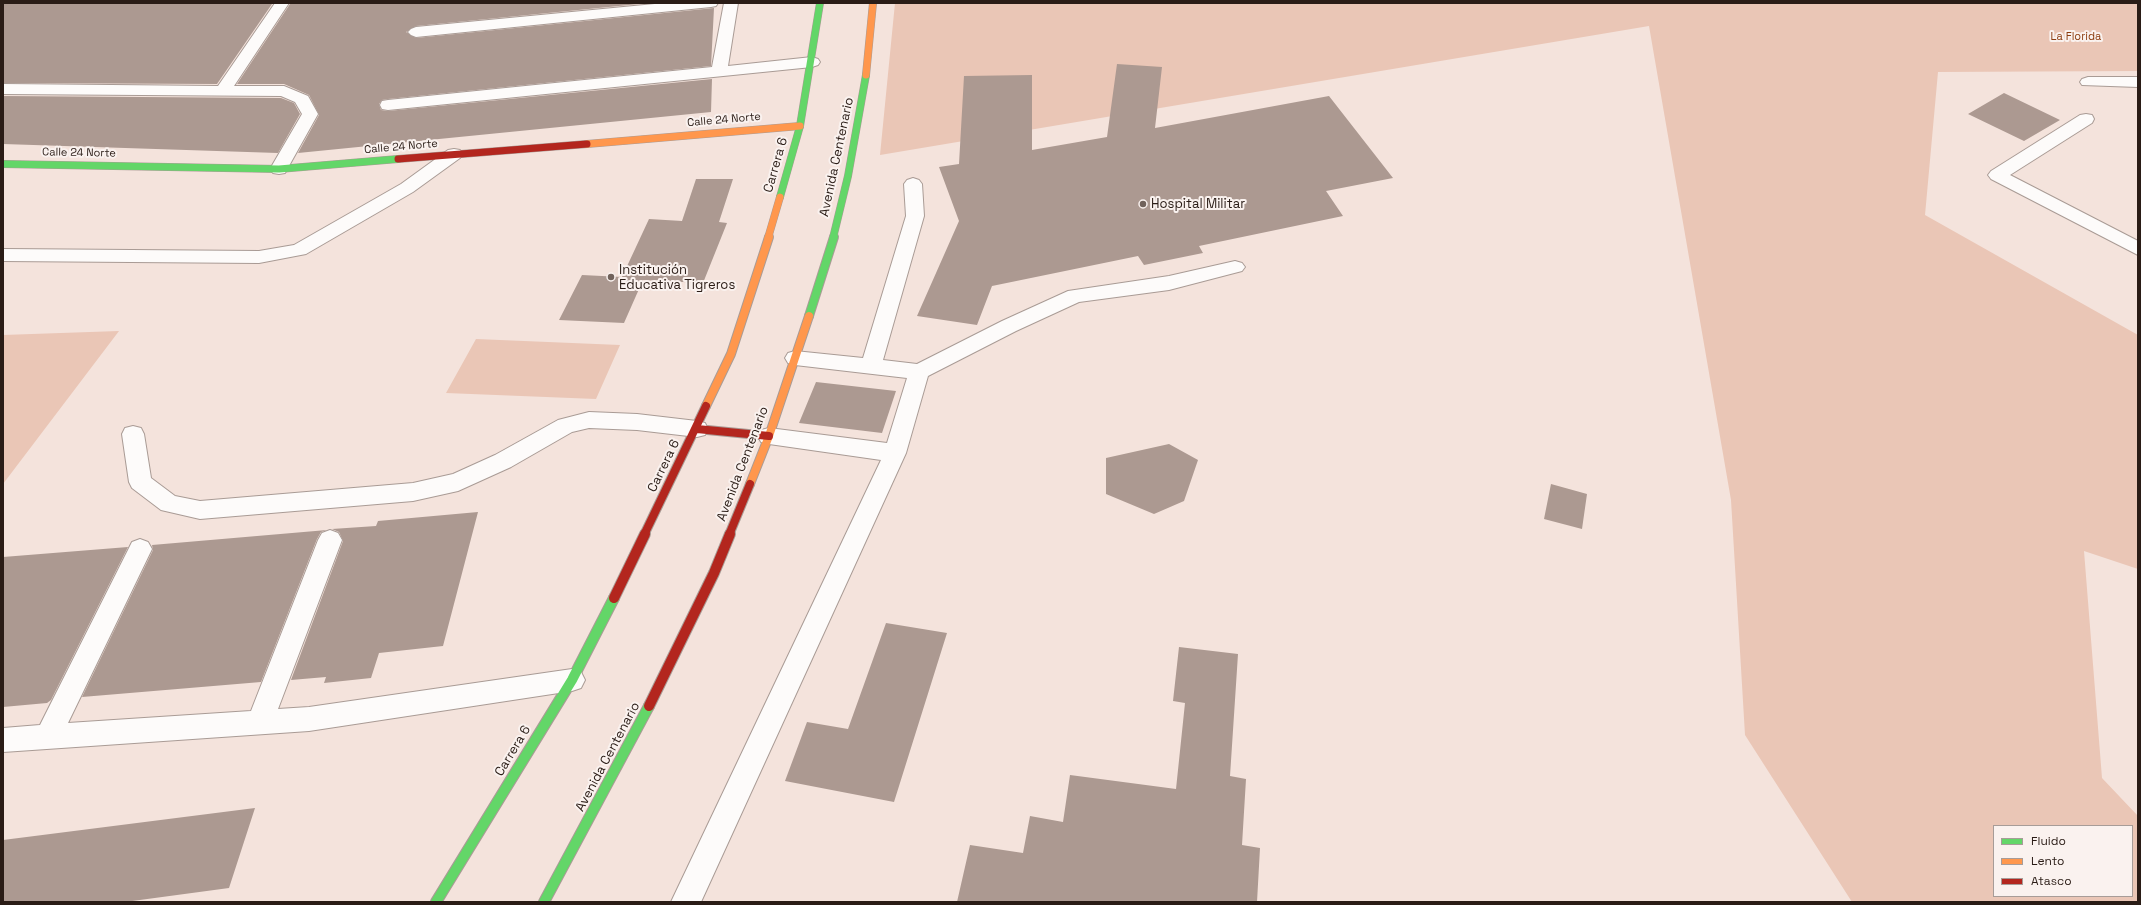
<!DOCTYPE html>
<html>
<head>
<meta charset="utf-8">
<style>
  body { margin:0 }
  #map { position:relative; width:2141px; height:905px; overflow:hidden; background:#f4e3dc; font-family:"Space Grotesk",sans-serif }
  canvas { display:block }
  .frame { position:absolute; inset:0; border:4px solid #2a1c16; pointer-events:none }
  .legend { position:absolute; left:1993px; top:825px; width:140px; height:72px; box-sizing:border-box; background:#faf2ef; border:1px solid #a79c98; margin:0; padding:5px 7px; list-style:none; font-size:12px; color:#2a1c16 }
  .legend li { display:flex; align-items:center; gap:8px; height:20px }
  .legend b { width:20px; border:1px solid #a79c98 }
</style>
</head>
<body>
<div id="map">
<canvas width="2141" height="905"></canvas>
<div class="frame"></div>
<ul class="legend">
<li><b style="height:5px;background:#63d668"></b>Fluido</li>
<li><b style="height:5px;background:#ff974d"></b>Lento</li>
<li><b style="height:5px;background:#b3261e"></b>Atasco</li>
</ul>
</div>
<script>
const ctx = document.querySelector('canvas').getContext('2d');
ctx.lineJoin = 'round';
function paint(path, color) {
  ctx.fillStyle = color;
  ctx.fill(path, 'evenodd');
}
function trace(path, color, width, dash) {
  ctx.strokeStyle = color;
  ctx.lineWidth = width;
  ctx.lineCap = dash ? 'butt' : 'round';
  ctx.setLineDash(dash || []);
  ctx.stroke(path);
}
function write(font, color, halo, rows, align = 'center') {
  ctx.font = font + ' "Space Grotesk",sans-serif';
  ctx.lineWidth = 4;
  ctx.setLineDash([]);
  ctx.textBaseline = 'middle';
  ctx.strokeStyle = halo;
  ctx.fillStyle = color;
  for (const [text, x, y, turn = 0] of rows) {
    ctx.save();
    ctx.translate(x, y);
    ctx.rotate((+turn || 0) * Math.PI / 180);
    ctx.textAlign = isNaN(turn) ? turn : align;
    if (halo) ctx.strokeText(text, 0, 0);
    ctx.fillText(text, 0, 0);
    ctx.restore();
  }
}
const green = new Path2D(`
  M895,3H2138V71L1938,72L1925,215L2138,335V569L2084,551L2102,778L2138,816V902H1852L1745,735L1731,500L1649,26L880,155ZM1994,826H2132V896H1994Z
  M119,331L3,484V335Z
  M476,339L620,345L596,399L446,393Z`);
const building = new Path2D(`
  M312,3H649L416,26L406,32L416,38L714,8L711,66L388,99L382,100L379,104L381,110L388,111L712,79L711,112L298,153L319,115L309,95L284,84H237L290,4Z
  M3,4H272L217,84L3,83Z
  M1117,64L1162,67L1155,128L1329,96L1393,178L1326,191L1343,216L1199,246L1203,253L1144,265L1138,256L992,286L977,325L917,316L959,221L939,167L959,164L964,76L1032,75V150L1107,137Z
  M2004,93L2060,120L2024,141L1968,114Z
  M3,96L281,98L294,103L300,114L278,153L3,144Z
  M696,179H733L719,222L727,223L703,283L643,280L624,323L559,320L582,275L622,277L649,219L682,221Z
  M816,382L896,391L882,433L799,423Z
  M1169,444L1198,460L1184,501L1154,514L1106,494V458Z
  M1551,484L1587,494L1582,529L1544,519Z
  M478,512L443,646L379,653L371,678L324,683L326,677L291,680L343,541L339,532L332,529L376,526L378,521Z
  M327,530L321,532L317,539L261,682L82,697L153,550L152,545Z
  M128,547L51,700L47,703L3,707V557Z
  M886,623L947,633L894,802L785,781L807,722L848,729Z
  M1179,647L1238,654L1230,776L1246,779L1242,845L1260,848L1257,902H957L970,845L1023,853L1030,816L1063,822L1070,775L1176,789L1185,703L1173,701Z
  M255,808L229,888L125,902H3V840Z`);
const lane = new Path2D(`
  M275,3H289L234,86H284L308,96L318,114L285,173L279,174L273,173L270,169L302,114L295,102L281,96L3,94V84L218,86Z
  M665,3H718L716,6L711,7L416,37L411,35L408,32L411,29L416,27Z
  M724,3H738L728,66L812,57L818,59L820,62L818,65L812,67L388,110L382,109L380,105L382,101L388,100L712,67Z
  M2086,114L2092,115L2094,119L2092,123L2010,175L2138,241V255L1991,179L1988,175L1991,171L2080,115Z
  M454,149L460,150L463,154L460,158L413,192L306,254L259,263L3,261V249L259,251L294,245L401,184L448,150Z
  M913,178L919,180L922,184L924,216L883,360L917,364L1002,321L1068,291L1169,276L1235,261L1242,263L1245,267L1242,271L1169,290L1079,302L1016,331L928,376L906,453L701,902H671L881,460L769,444L761,442L758,436L761,430L769,428L887,443L907,378L795,365L788,363L785,358L788,353L795,351L863,358L906,216L904,184L907,180Z
  M589,412L637,414L697,421L705,423L708,429L705,435L697,437L637,430L589,428L572,432L511,467L458,491L413,501L200,519L161,510L132,488L129,482L122,434L125,428L133,426L141,428L144,434L151,478L175,496L200,501L413,483L453,474L495,455L558,420Z
  M330,530L338,533L342,540L278,709L309,707L572,669L581,672L585,680L581,688L572,691L309,731L3,752V728L40,725L132,542L140,539L148,542L152,549L68,723L251,711L318,540L322,533Z`);
const street = new Path2D(`
  M2088,77H2138V87L2082,85L2080,82L2082,79Z`);
const fastFar2 = new Path2D(`
  M3,164L279,169L398,159
  M780,197L800,126L820,3
  M833,238L848,176L866,75`);
const fastFar1 = new Path2D(`
  M809,316L834,237`);
const fast = new Path2D(`
  M436,902L572,680L614,598
  M544,902L649,706`);
const slowFar1 = new Path2D(`
  M866,75L873,3
  M587,144L800,126
  M768,238L780,197`);
const slow = new Path2D(`
  M706,406L731,354L769,237
  M750,484L769,436L809,316`);
const jamFar2 = new Path2D(`
  M398,159L587,144`);
const jamFar1 = new Path2D(`
  M697,429L769,436
  M644,535L706,406
  M729,535L750,484`);
const jam = new Path2D(`
  M614,598L645,534
  M649,706L714,573L730,534`);
const markers = [
  [1143,204,4,"#71625b"],
  [611,277,4,"#71625b"]
];
const farParknames = [
  ["La Florida",2076,37]
];
const farStreetnames = [
  ["Calle 24 Norte",724,120,-5],
  ["Calle 24 Norte",401,147,-5],
  ["Calle 24 Norte",79,153,1]
];
const streetNames = [
  ["Avenida Centenario",837,157,-78],
  ["Carrera 6",776,165,-74],
  ["Avenida Centenario",743,464,-69],
  ["Carrera 6",664,466,-64],
  ["Carrera 6",513,751,-59],
  ["Avenida Centenario",608,757,-62]
];
const poiNames = [
  ["Hospital Militar",1151,204],
  ["Institución",619,270],
  ["Educativa Tigreros",619,285]
];
paint(green, '#eac6b6');
paint(building, '#ac9991');
trace(lane, '#a99b95', 2);
trace(street, '#a99b95', 2);
trace(fastFar2, '#a99b95', 8);
trace(fastFar1, '#a99b95', 10);
trace(fast, '#a99b95', 12);
trace(slowFar1, '#a99b95', 8);
trace(slow, '#a99b95', 10);
trace(jamFar2, '#a99b95', 8);
trace(jamFar1, '#a99b95', 10);
trace(jam, '#a99b95', 12);
paint(lane, '#fdfbfa');
paint(street, '#fdfbfa');
trace(fastFar2, '#63d668', 7);
trace(fastFar1, '#63d668', 8);
trace(fast, '#63d668', 10);
trace(slowFar1, '#ff974d', 7);
trace(slow, '#ff974d', 8);
trace(jamFar2, '#b3261e', 7);
trace(jamFar1, '#b3261e', 8);
trace(jam, '#b3261e', 10);
for (const [x, y, r, color] of markers) {
  const dot = new Path2D();
  dot.arc(x, y, r, 0, 2 * Math.PI);
  ctx.fillStyle = color;
  ctx.fill(dot);
  trace(dot, '#faf2ef', 1.5);
}
write('11px', '#8c3c0f', '#faf2ef', farParknames);
write('11px', '#2a1c16', '#faf2ef', farStreetnames);
write('13px', '#2a1c16', '#faf2ef', streetNames);
write('13px', '#2a1c16', '#faf2ef', poiNames, 'left');
</script>
</body>
</html>
